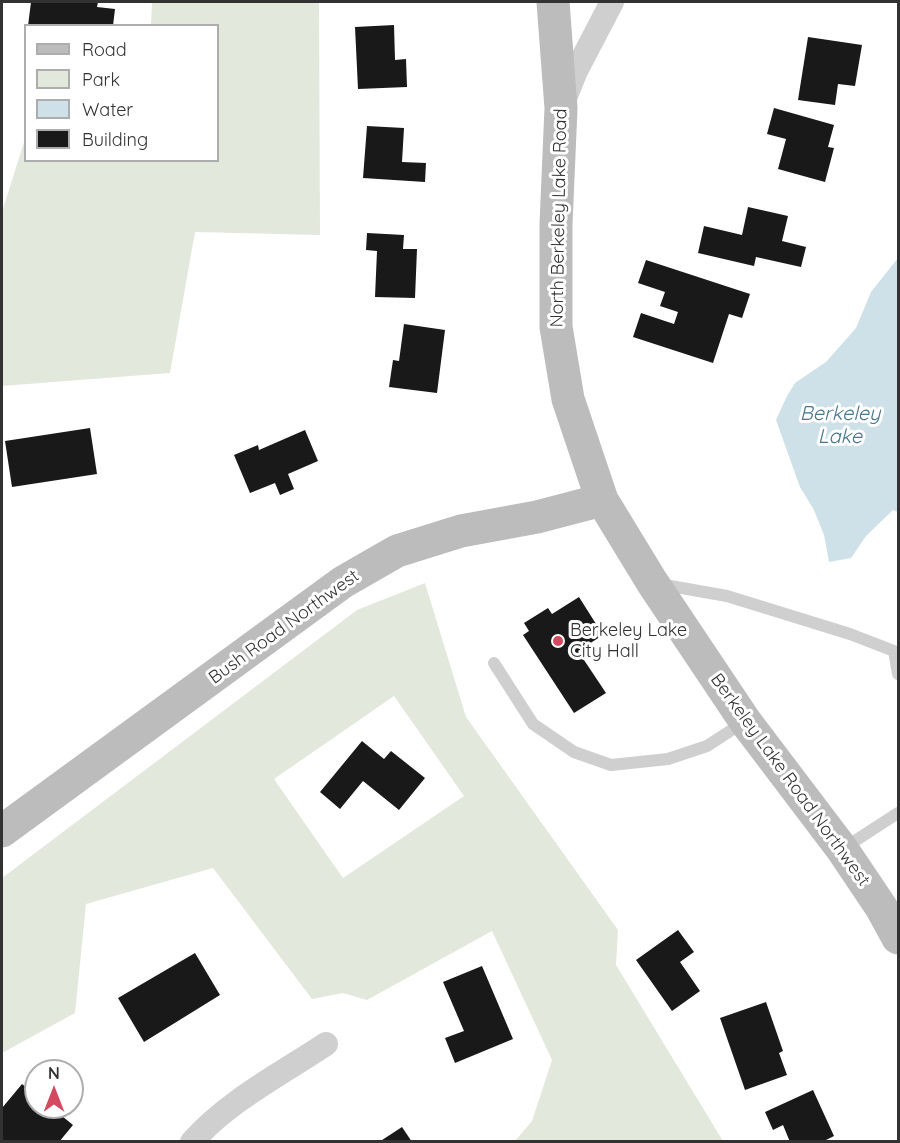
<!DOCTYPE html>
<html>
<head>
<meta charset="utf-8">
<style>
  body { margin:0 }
  #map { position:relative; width:900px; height:1143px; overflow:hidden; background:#fff; font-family:Quicksand,sans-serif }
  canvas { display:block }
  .frame { position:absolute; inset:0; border:3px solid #323232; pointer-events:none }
  .legend { position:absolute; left:24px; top:24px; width:195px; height:138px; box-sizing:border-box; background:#fff; border:2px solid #adadad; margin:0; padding:8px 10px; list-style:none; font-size:18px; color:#323232 }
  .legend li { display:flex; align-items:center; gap:12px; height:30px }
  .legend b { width:30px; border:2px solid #adadad }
  .north { position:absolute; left:24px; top:1059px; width:60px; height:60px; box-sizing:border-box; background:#fff; border:2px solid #adadad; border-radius:50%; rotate:0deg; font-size:16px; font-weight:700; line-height:24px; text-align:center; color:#323232 }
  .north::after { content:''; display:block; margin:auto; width:21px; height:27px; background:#d4495f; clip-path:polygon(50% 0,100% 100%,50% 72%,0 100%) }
</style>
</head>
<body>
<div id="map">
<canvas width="900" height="1143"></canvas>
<div class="frame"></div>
<ul class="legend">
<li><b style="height:8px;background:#bcbcbc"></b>Road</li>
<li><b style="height:16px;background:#e3e8dc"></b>Park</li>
<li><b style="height:16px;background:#cee0e8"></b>Water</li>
<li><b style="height:16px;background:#191919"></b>Building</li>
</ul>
<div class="north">N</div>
</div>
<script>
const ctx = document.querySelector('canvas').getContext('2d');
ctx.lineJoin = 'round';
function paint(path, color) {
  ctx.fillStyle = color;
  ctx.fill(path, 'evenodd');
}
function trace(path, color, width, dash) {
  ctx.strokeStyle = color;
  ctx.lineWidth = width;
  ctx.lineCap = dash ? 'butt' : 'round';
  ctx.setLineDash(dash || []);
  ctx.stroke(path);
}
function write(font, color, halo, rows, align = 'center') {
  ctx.font = font + ' Quicksand,sans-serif';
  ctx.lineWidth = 6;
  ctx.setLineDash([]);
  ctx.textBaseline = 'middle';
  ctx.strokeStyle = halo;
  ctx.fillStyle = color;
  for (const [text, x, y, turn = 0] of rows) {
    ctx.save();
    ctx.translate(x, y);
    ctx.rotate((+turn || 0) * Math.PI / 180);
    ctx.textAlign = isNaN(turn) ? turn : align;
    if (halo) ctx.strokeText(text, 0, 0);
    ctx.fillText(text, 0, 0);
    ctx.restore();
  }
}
const green = new Path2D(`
  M152,2H319L320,235L195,232L170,373L2,386V212L25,139L26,160H218V26L151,25Z
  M425,583L466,717L618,930L616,965L723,1141H515L532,1121L552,1060L492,931L367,1000L343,993L312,999L213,868L86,904L75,1013L2,1053V878L357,610ZM394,696L464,796L343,878L274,779Z`);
const water = new Path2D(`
  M898,258V512L893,510L866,536L851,558L829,562L824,535L814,510L800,487L776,420L787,396L795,383L826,362L856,328L871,292Z`);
const building = new Path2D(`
  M31,2H98L97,7L115,9L113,26H28Z
  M394,25L395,60L406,59L407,87L358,89L355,27Z
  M808,37L862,45L855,86L838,84L835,105L798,100Z
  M774,108L834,125L828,147L834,148L825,182L778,169L786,139L767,134Z
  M367,126L404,128L402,162L426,163L425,182L363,178Z
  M748,207L788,216L782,241L806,247L801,267L756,257L754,266L698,253L704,226L742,235Z
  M367,233L404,235L403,249H417L415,298L375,297L377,251L366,250Z
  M646,260L750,294L742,318L729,314L713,363L633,337L641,313L674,324L678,312L660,306L665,292L638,283Z
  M404,324L445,330L437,393L389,387L393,360L399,361Z
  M90,428L97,474L12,487L5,441Z
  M305,430L318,461L288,474L294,489L280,495L275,483L250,493L234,455L258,445L259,450Z
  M579,597L603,635L578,651L606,693L574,713L523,635L529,631L524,623L548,608L552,614Z
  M362,741L384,759L391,751L425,778L399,810L363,781L340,809L320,792Z
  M678,930L694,952L680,962L700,991L672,1011L636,960Z
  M195,953L220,995L144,1042L118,998Z
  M482,966L513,1039L455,1063L445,1038L464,1031L443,982Z
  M766,1002L783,1051L779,1053L787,1075L745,1090L720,1018Z
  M22,1084L36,1095V1107H51L73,1125L59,1142L2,1140V1108Z
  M813,1090L834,1136L822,1142H790L783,1125L773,1130L765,1112Z
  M402,1127L412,1142H379Z`);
const lane = new Path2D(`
  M659,584L727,596L850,634L894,651L898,674
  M494,663L533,724L574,752L611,765L668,759L707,746L744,722
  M844,848L898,813`);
const street = new Path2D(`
  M563,103L576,71L612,2
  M192,1142C228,1101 281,1074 326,1044`);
const secondary = new Path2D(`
  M553,2L561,108L556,224V327L568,399L602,500L652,582L745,721L842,849L881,907L898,938
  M2,831L343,582L397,551L461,531L537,517L602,500`);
const markers = [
  [558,641,6,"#d4495f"]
];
const streetNames = [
  ["North Berkeley Lake Road",559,218,-89],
  ["Bush Road Northwest",284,627,-36],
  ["Berkeley Lake Road Northwest",790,780,54]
];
const poiNames = [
  ["Berkeley Lake",570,631],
  ["City Hall",570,652]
];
const waterNames = [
  ["Berkeley",840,414],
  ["Lake",840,437]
];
paint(green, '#e3e8dc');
paint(water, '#cee0e8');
paint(building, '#191919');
trace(lane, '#cfcfcf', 12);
trace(street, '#cfcfcf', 24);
trace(secondary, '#bcbcbc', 33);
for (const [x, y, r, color] of markers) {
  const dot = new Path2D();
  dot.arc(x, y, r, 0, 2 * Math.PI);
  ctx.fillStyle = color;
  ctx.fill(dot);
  trace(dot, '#fff', 2);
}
write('18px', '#323232', '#fff', streetNames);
write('18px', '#323232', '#fff', poiNames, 'left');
write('italic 20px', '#47788c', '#fff', waterNames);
</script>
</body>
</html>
